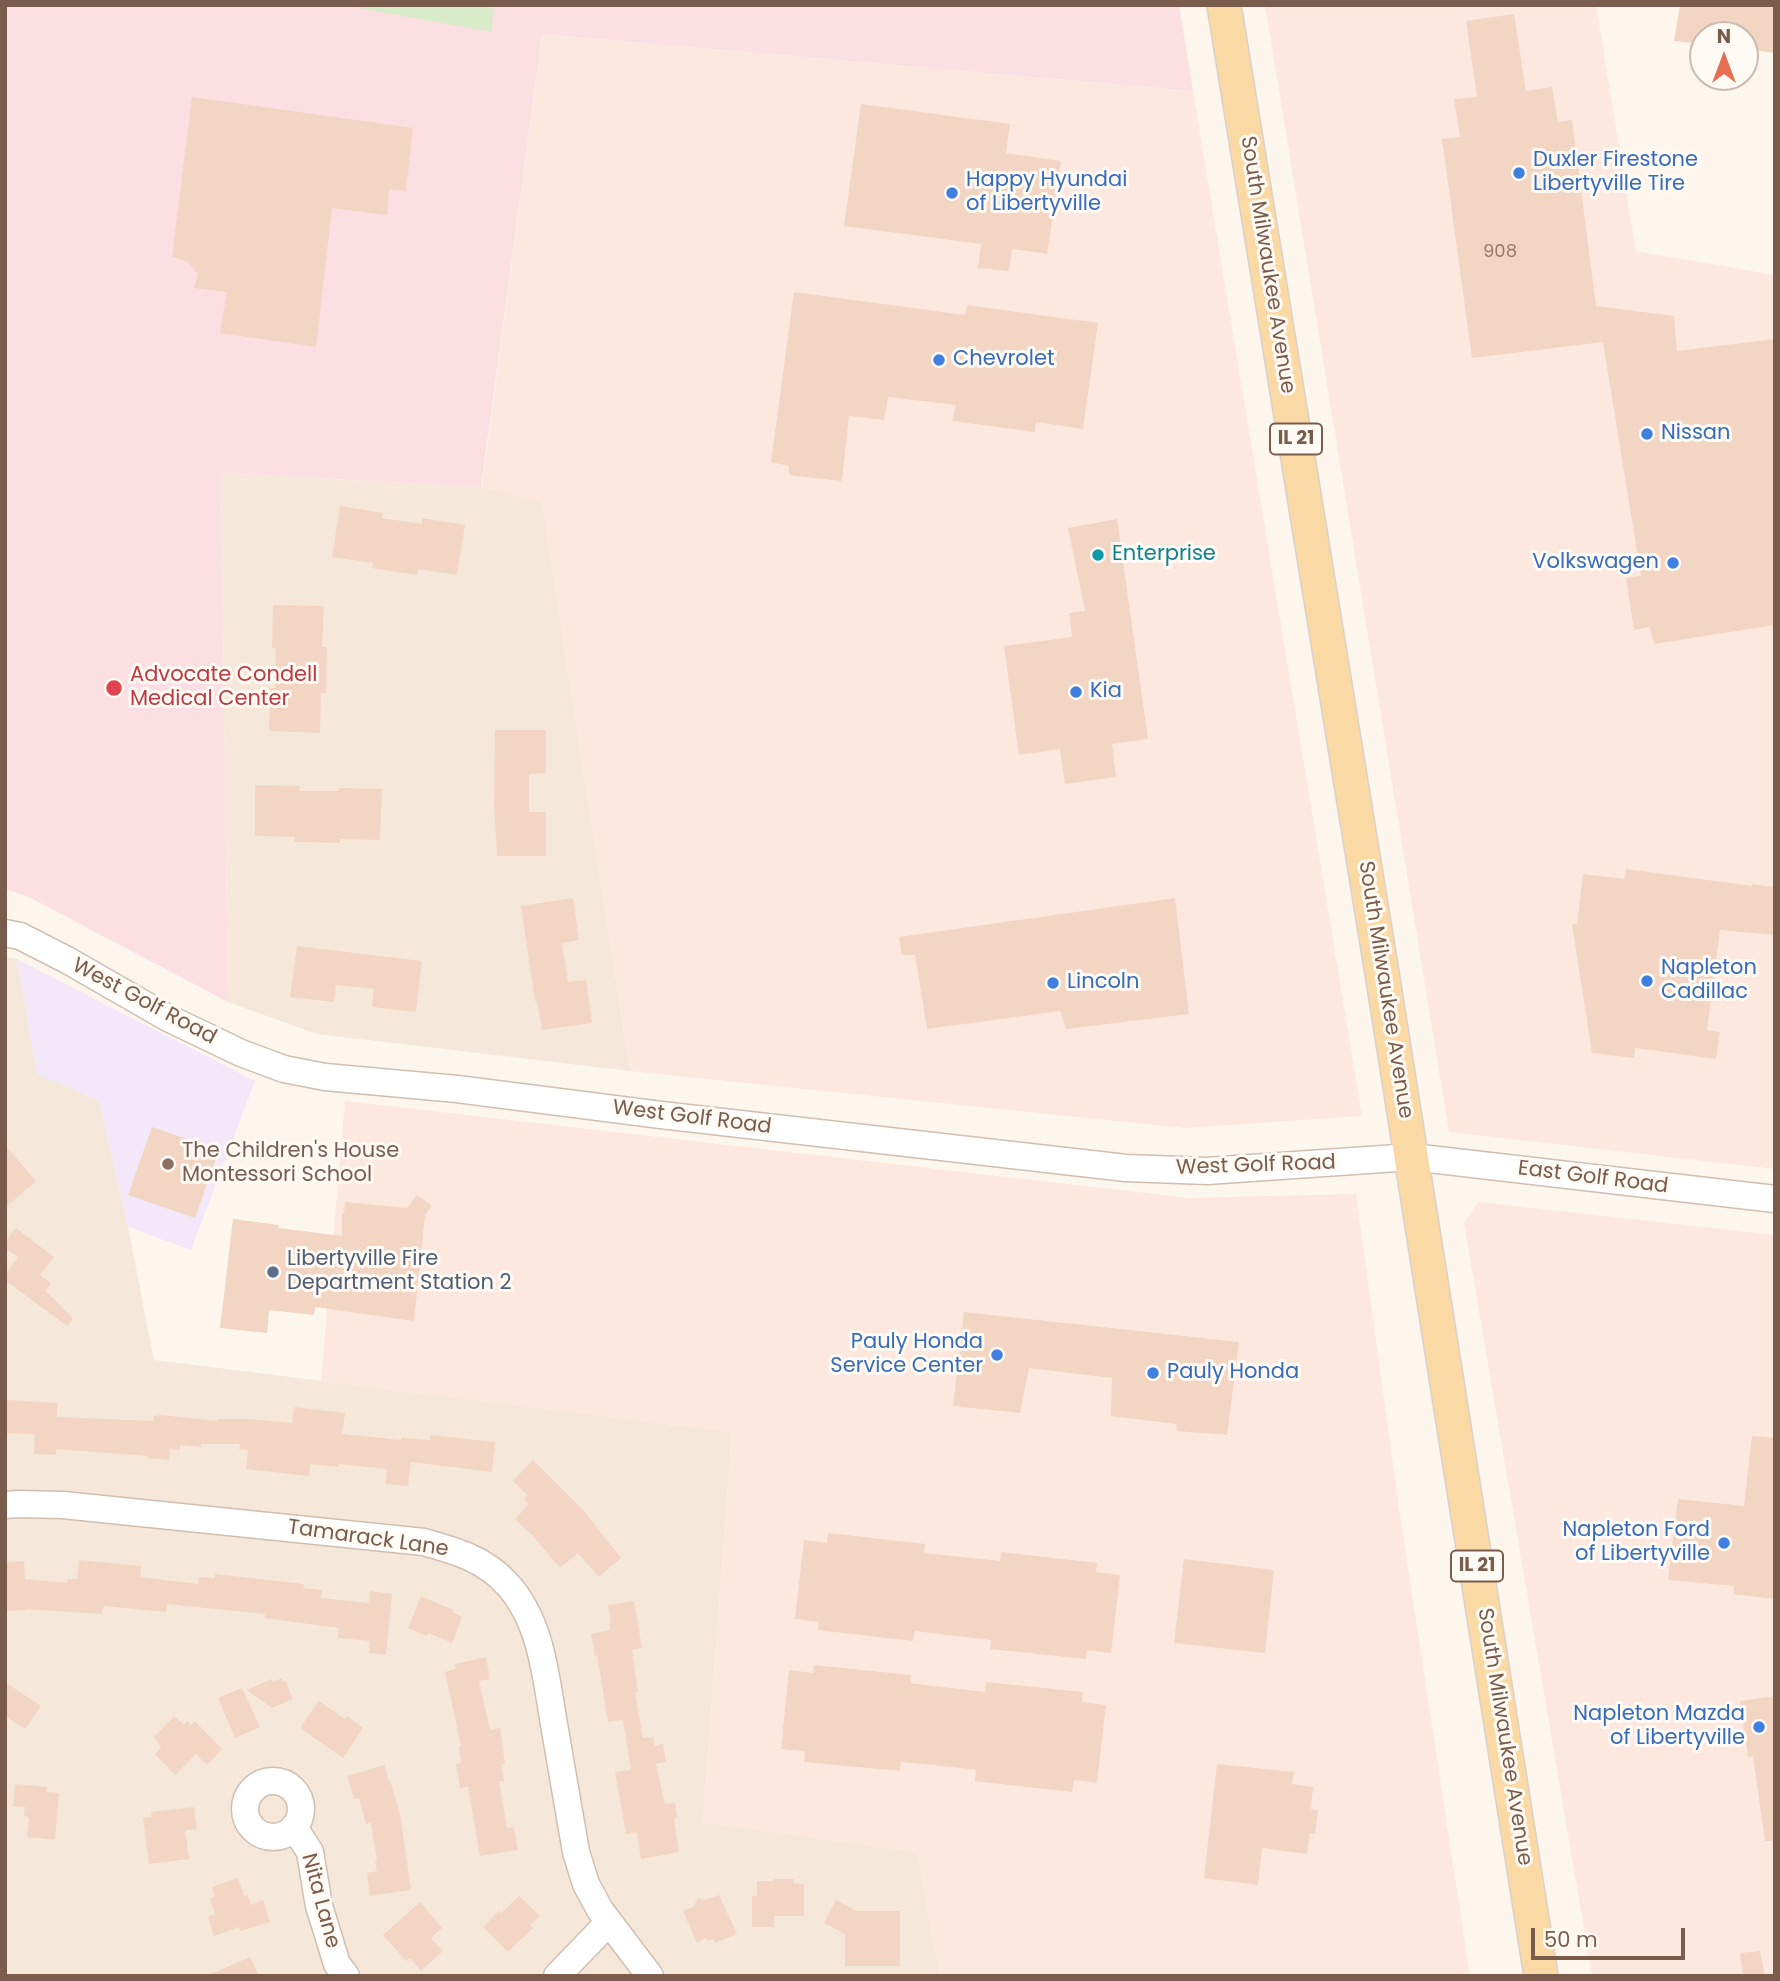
<!DOCTYPE html>
<html>
<head>
<meta charset="utf-8">
<style>
  body { margin:0 }
  #map { position:relative; width:1780px; height:1981px; overflow:hidden; background:#fdf6ec; font-family:Poppins,sans-serif }
  canvas { display:block }
  .frame { position:absolute; inset:0; border:7px solid #7a5c4d; pointer-events:none }
  .north { position:absolute; left:1689px; top:21px; width:70px; height:70px; box-sizing:border-box; background:#fffaf3; border:2px solid #cabbb1; border-radius:50%; rotate:0deg; font-size:19px; font-weight:700; line-height:28px; text-align:center; color:#7a5c4d }
  .north::after { content:''; display:block; margin:auto; width:24px; height:32px; background:#e76f51; clip-path:polygon(50% 0,100% 100%,50% 72%,0 100%) }
  .scale { position:absolute; left:1531px; top:1928px; width:154px; height:32px; box-sizing:border-box; border:4px solid #7a5c4d; border-top:0; padding-left:9px; font-size:21px; line-height:24px; white-space:nowrap; color:#7a5c4d; -webkit-text-stroke:5px #fffaf3; paint-order:stroke }
</style>
</head>
<body>
<div id="map">
<canvas width="1780" height="1981"></canvas>
<div class="frame"></div>
<div class="north">N</div>
<div class="scale">50 m</div>
</div>
<script>
const ctx = document.querySelector('canvas').getContext('2d');
ctx.lineJoin = 'round';
function paint(path, color) {
  ctx.fillStyle = color;
  ctx.fill(path, 'evenodd');
}
function trace(path, color, width, dash) {
  ctx.strokeStyle = color;
  ctx.lineWidth = width;
  ctx.lineCap = dash ? 'butt' : 'round';
  ctx.setLineDash(dash || []);
  ctx.stroke(path);
}
function write(font, color, halo, rows, align = 'center') {
  ctx.font = font + ' Poppins,sans-serif';
  ctx.lineWidth = 6;
  ctx.setLineDash([]);
  ctx.textBaseline = 'middle';
  ctx.strokeStyle = halo;
  ctx.fillStyle = color;
  for (const [text, x, y, turn = 0] of rows) {
    ctx.save();
    ctx.translate(x, y);
    ctx.rotate((+turn || 0) * Math.PI / 180);
    ctx.textAlign = isNaN(turn) ? turn : align;
    if (halo) ctx.strokeText(text, 0, 0);
    ctx.fillText(text, 0, 0);
    ctx.restore();
  }
}
const residential = new Path2D(`
  M221,473L481,487L542,502L630,1071L317,1034L228,1002Z
  M5,957L17,959L37,1073L99,1101L128,1227L154,1360L732,1432L703,1822L917,1852L940,1976H5Z`);
const commercial = new Path2D(`
  M1265,5H1596L1636,251L1775,275V1169L1449,1132Z
  M542,34L1193,91L1362,1116L1184,1128L630,1071L542,503L482,487Z
  M345,1101L1189,1198L1356,1194L1399,1508L1470,1976H940L917,1852L703,1822L732,1432L321,1381Z
  M1478,1202L1775,1235V1976H1592L1464,1223Z`);
const education = new Path2D(`
  M17,959L255,1081L191,1250L128,1227L99,1101L37,1074Z`);
const medical = new Path2D(`
  M5,5H1179L1193,91L542,34L481,487L221,473L228,1002L29,897L5,889Z`);
const green = new Path2D(`
  M341,5H493L492,32Z`);
const building = new Path2D(`
  M1680,5H1775V53L1745,49V35H1703V44L1674,41Z
  M1514,14L1526,91L1552,87L1558,122L1572,120L1596,306L1674,316L1677,351L1775,339V625L1654,644L1650,627L1634,630L1626,578L1641,576L1603,342L1472,358L1442,139L1460,137L1454,99L1477,97L1466,21Z
  M192,97L413,128L406,191L389,189L387,215L332,208L316,347L220,333L227,292L194,288L198,274L188,262L172,257Z
  M861,104L1010,124L1006,153L1061,161L1047,254L1012,249L1009,271L978,268L981,244L844,226Z
  M794,292L965,315L967,305L1098,323L1083,429L1036,422L1035,432L952,421L956,405L888,397L884,420L849,416L842,481L789,475V466L771,462Z
  M340,506L383,513L381,518L422,524V518L465,525L457,575L418,569L417,575L404,573L372,568L373,563L332,557Z
  M1117,519L1148,739L1112,744L1116,777L1065,784L1060,749L1019,755L1004,646L1072,637L1069,613L1085,611L1068,528Z
  M273,605L324,606L322,647H327L326,693H321L320,733L269,731L270,688H275L276,649L272,648Z
  M495,730H546V773L529,774V812H546V856H497L494,806Z
  M255,785L300,786L299,791H339V788L382,789L380,840L340,839V843L306,842H294L295,837L255,836Z
  M1626,869L1752,886V884L1775,887V935L1720,930L1707,1030L1720,1032L1716,1059L1635,1048L1634,1058L1592,1053L1572,924H1577L1583,874L1625,879Z
  M573,898L579,940L562,943L568,982L586,980L592,1023L542,1030L537,1001H535L521,906Z
  M1175,898L1189,1014L1066,1029L1060,1011L927,1029L915,955H902L899,937Z
  M297,946L422,961L416,1012L372,1007L374,989L336,985L334,1002L290,997Z
  M152,1127L219,1150L195,1218L128,1195Z
  M5,1145L36,1181L5,1208Z
  M417,1195L432,1206L425,1215L414,1321L315,1307L314,1315L269,1310L267,1333L220,1328L233,1219L279,1225L278,1228L342,1236V1213H344L345,1202L407,1208Z
  M16,1228L54,1257L40,1275L51,1283L46,1291L73,1319L67,1326L5,1280V1275L18,1257L5,1248V1242Z
  M964,1312L1239,1342L1227,1435L1177,1431L1176,1424L1111,1416L1112,1378L1029,1368L1020,1413L953,1406Z
  M7,1400L57,1403V1417L154,1421V1416L162,1415L217,1421V1419H249L292,1423L294,1407L345,1413L342,1434L401,1440V1438L430,1440V1435L495,1442L492,1472L411,1462L408,1486L386,1484L387,1469L339,1464V1467L310,1464L309,1476L246,1469L248,1450L239,1449L240,1444H201V1447L180,1445V1450L170,1449L169,1460L147,1458L148,1456L56,1449V1455L34,1454L35,1434L6,1433Z
  M1752,1436L1775,1438V1599L1733,1594L1734,1586L1668,1580L1678,1499L1744,1506Z
  M533,1460L583,1510L621,1558L599,1577L578,1553L560,1568L533,1536L515,1519L529,1504L524,1498L527,1495L513,1481Z
  M828,1533L925,1544L924,1553L1000,1561L1001,1552L1097,1563L1096,1572L1120,1575L1111,1653L1087,1650L1086,1659L990,1649L991,1640L915,1631L913,1641L818,1630L819,1622L795,1619L804,1540L827,1543Z
  M1184,1559L1274,1570L1265,1653L1174,1643Z
  M79,1560L141,1566L140,1577L198,1584L199,1577L215,1578V1574L304,1584L303,1588L322,1590L321,1598L369,1603L370,1591L392,1594L386,1655L369,1653L370,1641L338,1638L339,1628L265,1618V1614L167,1604L166,1612L104,1606L101,1614L27,1609V1610L5,1611V1562L24,1561L25,1579L67,1583L68,1579H77Z
  M421,1596L453,1610L452,1612L462,1617L452,1643L428,1633L427,1636L408,1628Z
  M634,1601L642,1648L632,1650L638,1691L635,1692L643,1738L653,1737L655,1746L663,1744L666,1762L656,1764L665,1804L675,1803L677,1818L674,1819L679,1852L641,1859L637,1832L626,1834L615,1772L631,1770L623,1720L608,1722L597,1655L595,1656L591,1634L610,1630L609,1623H611L608,1605Z
  M486,1657L490,1679L479,1681L490,1730L500,1728L505,1764L501,1765L504,1781H499L507,1828L514,1827L518,1850L480,1856L468,1787L460,1788L456,1764L461,1763L459,1747L461,1746L445,1672L456,1669L455,1664Z
  M814,1665L911,1675L910,1683L985,1692L986,1682L1083,1692L1082,1702L1106,1705L1097,1783L1074,1780L1072,1792L975,1781L976,1770L953,1767L901,1762L900,1771L804,1762L805,1751L781,1749L789,1670L813,1673Z
  M282,1678L283,1682L285,1681L293,1699L272,1708L247,1690L272,1679L273,1682Z
  M5,1682L41,1706L25,1729L5,1716Z
  M242,1688L260,1727L235,1738L218,1698Z
  M1775,1696V1841H1765L1753,1756L1748,1757L1740,1701Z
  M319,1701L345,1719L347,1716L363,1728L343,1758L300,1728Z
  M174,1716L184,1725L187,1721L191,1725L195,1721L222,1749L207,1765L196,1754L175,1775L155,1754L161,1747L154,1737Z
  M1217,1764L1294,1772L1292,1784L1313,1787L1311,1809L1318,1810L1315,1834L1310,1833L1307,1854L1262,1848L1258,1885L1204,1878Z
  M385,1765L388,1780H390L400,1814L411,1890L370,1896L367,1873L377,1871L375,1861H377L371,1823L366,1824L359,1798L354,1799L347,1776Z
  M15,1784L47,1787V1792L59,1793L55,1840L27,1837L29,1817L24,1816L25,1807L13,1806Z
  M194,1807L197,1829L185,1830L189,1859L149,1864L143,1818L152,1817L151,1812Z
  M238,1878L244,1896L248,1895L251,1905L263,1900L270,1922L240,1931L239,1927L214,1936L208,1917L215,1914L210,1899L215,1896L212,1887Z
  M774,1879H794V1883L804,1884V1916H774V1927H752V1896H757V1881H774Z
  M719,1895L737,1934L715,1943L713,1939L708,1941L706,1938L697,1943L683,1911L693,1907L698,1898L705,1900Z
  M519,1896L540,1916L530,1925L533,1928L508,1952L483,1927L499,1911L501,1913Z
  M836,1900L857,1911H900V1966H845V1934L824,1923Z
  M420,1902L442,1928L431,1938L443,1951L421,1971L410,1958L406,1961L383,1935Z
  M1760,1951L1765,1976H1743L1740,1953Z
  M250,1957L259,1976H206Z`);
const minor = new Path2D(`
  M5,933L20,936L67,960L168,1018L241,1053L284,1069L325,1077L457,1089L661,1115L1126,1168L1207,1171L1412,1157L1775,1199
  M5,1505L18,1504L63,1505L424,1542C456,1551 485,1559 508,1585C543,1624 546,1681 555,1730C562,1771 569,1811 576,1852L586,1884L600,1910L650,1976
  M245 1809a28 28 0 1 1 56 0a28 28 0 1 1-56 0Z
  M294,1827L310,1852L319,1906L337,1964L346,1976
  M557,1976L609,1922`);
const major = new Path2D(`
  M1224,5C1332,662 1439,1318 1541,1976`);
const markers = [
  [1519,173,7,"#3f7fe0"],
  [952,193,7,"#3f7fe0"],
  [939,360,7,"#3f7fe0"],
  [1647,434,7,"#3f7fe0"],
  [1098,555,7,"#0f9aa8"],
  [1673,563,7,"#3f7fe0"],
  [114,688,9,"#e0444e"],
  [1076,692,7,"#3f7fe0"],
  [1647,981,7,"#3f7fe0"],
  [1053,983,7,"#3f7fe0"],
  [168,1164,7,"#8d6e63"],
  [273,1272,7,"#5c6f8a"],
  [997,1355,7,"#3f7fe0"],
  [1153,1373,7,"#3f7fe0"],
  [1724,1543,7,"#3f7fe0"],
  [1759,1727,7,"#3f7fe0"]
];
const numberNames = [
  ["908",1500,252]
];
const shields = [
  [1296,439,52],
  [1477,1566,52]
];
const shieldNames = [
  ["IL 21",1296,439],
  ["IL 21",1477,1566]
];
const shopNames = [
  ["Duxler Firestone",1533,161],
  ["Libertyville Tire",1533,185],
  ["Happy Hyundai",966,181],
  ["of Libertyville",966,205],
  ["Chevrolet",953,360],
  ["Nissan",1661,434],
  ["Volkswagen",1659,563,"right"],
  ["Kia",1090,692],
  ["Napleton",1661,969],
  ["Cadillac",1661,993],
  ["Lincoln",1067,983],
  ["Pauly Honda",983,1343,"right"],
  ["Service Center",983,1367,"right"],
  ["Pauly Honda",1167,1373],
  ["Napleton Ford",1710,1531,"right"],
  ["of Libertyville",1710,1555,"right"],
  ["Napleton Mazda",1745,1715,"right"],
  ["of Libertyville",1745,1739,"right"]
];
const streetNames = [
  ["South Milwaukee Avenue",1267,265,81],
  ["South Milwaukee Avenue",1385,990,81],
  ["West Golf Road",144,1002,28],
  ["West Golf Road",692,1118,7],
  ["West Golf Road",1256,1166,-2],
  ["East Golf Road",1593,1178,7],
  ["Tamarack Lane",368,1539,8],
  ["South Milwaukee Avenue",1504,1737,81],
  ["Nita Lane",320,1901,75]
];
const cultureNames = [
  ["Enterprise",1112,555]
];
const healthNames = [
  ["Advocate Condell",130,676],
  ["Medical Center",130,700]
];
const educationNames = [
  ["The Children's House",182,1152],
  ["Montessori School",182,1176]
];
const serviceNames = [
  ["Libertyville Fire",287,1260],
  ["Department Station 2",287,1284]
];
paint(residential, '#f5e8da');
paint(commercial, '#fde8e0');
paint(education, '#f3e8fa');
paint(medical, '#fbdfe3');
paint(green, '#d8ecc9');
paint(building, '#f3d5c3');
trace(minor, '#d1beb0', 29);
trace(major, '#dad1cd', 36);
trace(minor, '#fff', 26);
trace(major, '#fbd9a5', 33);
for (const [x, y, r, color] of markers) {
  const dot = new Path2D();
  dot.arc(x, y, r, 0, 2 * Math.PI);
  ctx.fillStyle = color;
  ctx.fill(dot);
  trace(dot, '#fffaf3', 2.5);
}
write('18px', '#987a6a', null, numberNames);
for (const [x, y, w] of shields) {
  const box = new Path2D();
  box.roundRect(x - w / 2, y - 15.5, w, 31, 5);
  ctx.fillStyle = '#fffaf3';
  ctx.fill(box);
  trace(box, '#7a5c4d', 2);
}
write('bold 19px', '#7a5c4d', null, shieldNames);
write('21px', '#366cbe', '#fffaf3', shopNames, 'left');
write('21px', '#7a5c4d', '#fffaf3', streetNames);
write('21px', '#0d838f', '#fffaf3', cultureNames, 'left');
write('21px', '#be3a42', '#fffaf3', healthNames, 'left');
write('21px', '#785e54', '#fffaf3', educationNames, 'left');
write('21px', '#4e5e75', '#fffaf3', serviceNames, 'left');
</script>
</body>
</html>
